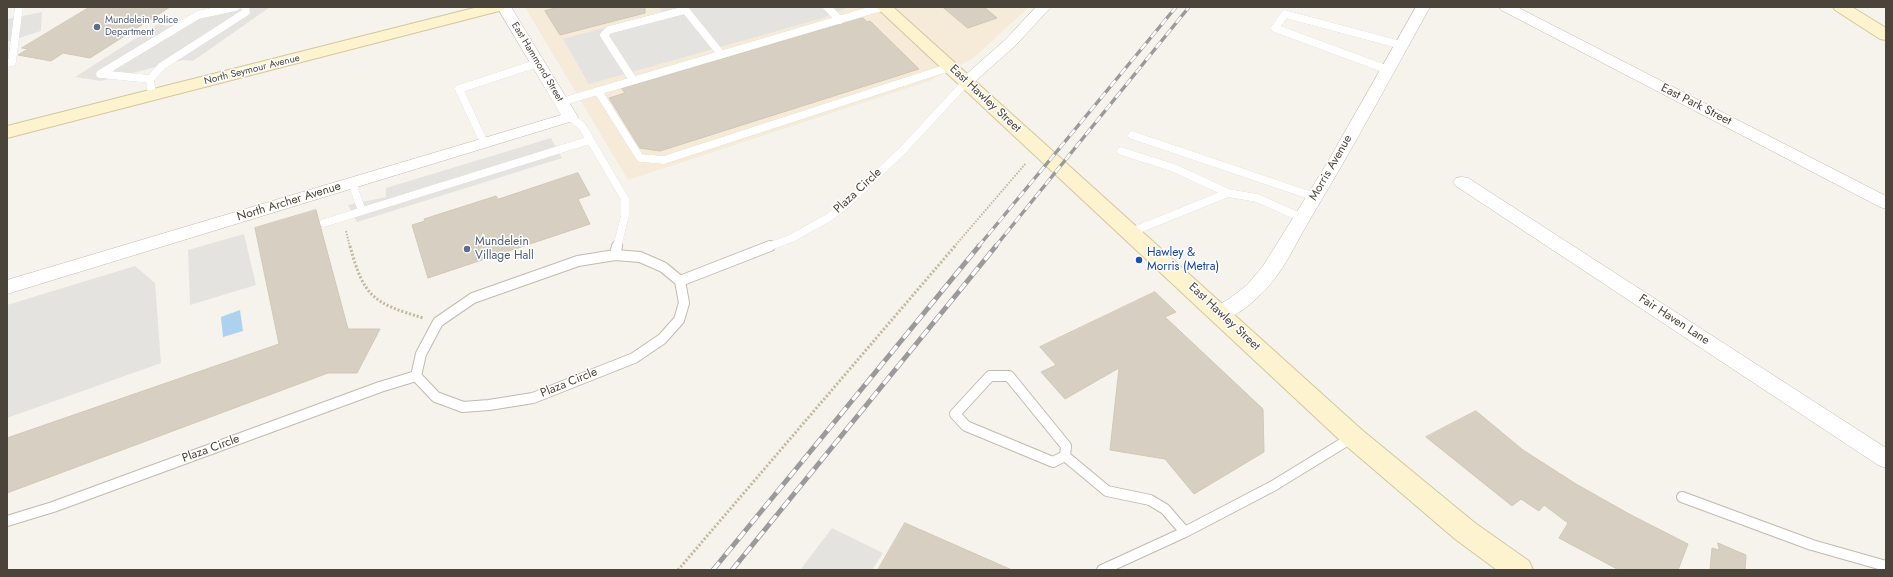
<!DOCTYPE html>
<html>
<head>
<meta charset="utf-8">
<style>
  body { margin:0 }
  #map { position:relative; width:1893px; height:577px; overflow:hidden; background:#f6f3ec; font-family:Jost,sans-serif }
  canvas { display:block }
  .frame { position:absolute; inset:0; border:8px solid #4a443a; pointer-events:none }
</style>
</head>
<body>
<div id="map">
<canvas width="1893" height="577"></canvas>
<div class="frame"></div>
</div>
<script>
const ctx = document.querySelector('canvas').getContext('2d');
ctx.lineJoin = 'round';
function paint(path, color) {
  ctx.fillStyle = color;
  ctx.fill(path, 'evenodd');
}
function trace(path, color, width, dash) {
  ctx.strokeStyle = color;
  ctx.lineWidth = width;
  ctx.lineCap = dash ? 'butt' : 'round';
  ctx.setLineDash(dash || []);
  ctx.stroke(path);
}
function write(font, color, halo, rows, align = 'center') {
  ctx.font = font + ' Jost,sans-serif';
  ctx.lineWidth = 3;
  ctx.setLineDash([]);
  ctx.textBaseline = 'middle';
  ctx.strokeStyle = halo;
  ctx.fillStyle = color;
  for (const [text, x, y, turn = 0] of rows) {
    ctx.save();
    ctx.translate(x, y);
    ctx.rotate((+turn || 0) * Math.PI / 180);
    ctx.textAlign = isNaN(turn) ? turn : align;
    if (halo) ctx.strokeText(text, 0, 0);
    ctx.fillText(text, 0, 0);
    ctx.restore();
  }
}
const commercial = new Path2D(`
  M525,7H1029L972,59L929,81L628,180Z`);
const parking = new Path2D(`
  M249,7H270L193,61L183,60L101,81L75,77L158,24L167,26Z
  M659,7H849L823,18L589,84L563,39L662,12Z
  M42,12L41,31L7,42V19Z
  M551,138L562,158L357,222L348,205L386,197V188Z
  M244,234L256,285L190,305L188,250Z
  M135,266L155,283L161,363L7,418V305Z
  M832,528L883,553L872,570H800Z`);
const water = new Path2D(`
  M240,310L243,331L223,337L221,317Z`);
const building = new Path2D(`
  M90,7H170L90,58L63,53L51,61L18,55L28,49L22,48Z
  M559,7H645V13L560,35L545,11Z
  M943,7H984L997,18L968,28Z
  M863,18L867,22L870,21L919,69L660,151L640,148L609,98L625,93L622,89Z
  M578,173L590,195L578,199L590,224L428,278L412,225L425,221L424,219L496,196L498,199Z
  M316,210L348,329H380L357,373H328L7,493V438L279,344L255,228Z
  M1155,292L1176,312L1165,317L1263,409L1264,452L1194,494L1165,459L1110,450L1119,368L1065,399L1041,372L1056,365L1040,347Z
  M1476,411L1523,450L1576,484L1631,515L1688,544L1678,570H1619L1559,538L1568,523L1544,505L1539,511L1521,499L1512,506L1426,437Z
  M905,523L1012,570H878Z
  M1718,543L1746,555L1745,570H1710L1712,548L1719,550Z`);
const pathFar1 = new Path2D(`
  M346,231L350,247
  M954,247L1026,163`);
const path = new Path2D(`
  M350,246C364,298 374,303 423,318
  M678,570L955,246`);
const laneFar1 = new Path2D(`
  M683,7L721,54
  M827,7L840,20
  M7,63L12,62L19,7
  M1388,70L1275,28L1285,14L1401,45
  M150,79L100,74L198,15L235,7
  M633,80L604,35L609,30L685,10
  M598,91L640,158L664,160L950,67
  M152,95L150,79L162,66L246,12L245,7
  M561,102L882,7
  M570,117L582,126L625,199V216L617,247
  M1132,135L1315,197
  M484,143L459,89L538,63
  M1121,151L1174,168L1228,193L1131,232
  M352,183L362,211
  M1228,193L1257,198L1302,218
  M324,223L590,140
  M768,247L792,238L828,218L848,203L905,148L966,82`);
const lane = new Path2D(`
  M615,255L617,246
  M416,376L421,354L438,322L473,298L578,261L615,255L640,257L663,267L680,281
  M990,376H1009L1066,446L1065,456L1053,462L966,426L955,414Z
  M1065,456L1107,491L1150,500L1165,509L1185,532
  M1682,497L1812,545L1886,566
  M7,521L53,507L380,387L416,376L436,397L463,407L489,405L533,398L634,358L662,339L679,320L684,303L680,281L770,246
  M1102,570L1185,532L1273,486L1353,437`);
const street = new Path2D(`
  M497,7H511L578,117L576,120L7,294V280L561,115Z
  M1036,7H1051L1016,45L971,85L966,87L961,85L958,82L961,79L1006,39Z
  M1416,7H1430C1391,77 1353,148 1312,216C1296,242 1283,274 1260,295C1249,306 1229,323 1213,318L1210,313L1213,308L1229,299L1247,285L1263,266L1326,165Z
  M1499,7H1517L1886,196V209L1880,207L1501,10Z
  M1462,177L1468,178L1886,448V468L1878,465L1456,186L1453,182L1456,178Z`);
const secondary = new Path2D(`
  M478,7H505L503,10L7,138V126Z
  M876,7H893L1362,430L1475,523L1529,561L1533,570H1497L1455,539L1344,444Z
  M1833,7H1852L1886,28V40L1880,39L1835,10Z`);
const railFar1 = new Path2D(`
  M978,247L1176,7
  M995,247L1189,7`);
const rail = new Path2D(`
  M713,570L979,246
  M732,570L996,246`);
const markers = [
  [97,27,4,"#5c6f8a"],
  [467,249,4,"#5c6f8a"],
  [1139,260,4,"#1a4fb4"]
];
const farServicenames = [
  ["Mundelein Police",105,21],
  ["Department",105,33]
];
const farStreetnames = [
  ["East Hammond Street",537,62,59],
  ["North Seymour Avenue",252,70,-14]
];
const streetNames = [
  ["East Hawley Street",985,99,43],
  ["East Park Street",1696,105,27],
  ["Morris Avenue",1331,168,-60],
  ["Plaza Circle",858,191,-43],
  ["North Archer Avenue",289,202,-17],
  ["East Hawley Street",1224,317,43],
  ["Fair Haven Lane",1674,320,33],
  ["Plaza Circle",569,383,-22],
  ["Plaza Circle",211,449,-20]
];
const serviceNames = [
  ["Mundelein",475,242],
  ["Village Hall",475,256]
];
const transitNames = [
  ["Hawley &",1147,253],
  ["Morris (Metra)",1147,267]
];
paint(commercial, '#f6ead9');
paint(parking, '#e5e3e0');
paint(water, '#acd2ef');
paint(building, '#d7cfc2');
trace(building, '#d2c7b5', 1);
trace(laneFar1, '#c1bbaf', 8);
trace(lane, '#c1bbaf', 12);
trace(street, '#c1bbaf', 1);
trace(secondary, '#d4c79d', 2);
trace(pathFar1, '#c3b7a0', 2, [1.5, 1.5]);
trace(path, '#c3b7a0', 3, [2, 2]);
trace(laneFar1, '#fff', 8);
trace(lane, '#fff', 10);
paint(street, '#fff');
paint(secondary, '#fdf3cf');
trace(railFar1, '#9a9a9a', 3.5);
trace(rail, '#9a9a9a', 5);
trace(railFar1, '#fff', 2.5, [8]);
trace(rail, '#fff', 3.5, [10]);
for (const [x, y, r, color] of markers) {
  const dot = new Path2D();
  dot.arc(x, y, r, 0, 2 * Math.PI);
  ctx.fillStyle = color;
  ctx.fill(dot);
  trace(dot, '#fff', 1.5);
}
write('10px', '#4e5e75', '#fff', farServicenames, 'left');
write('10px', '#4a443a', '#fff', farStreetnames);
write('12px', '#4a443a', '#fff', streetNames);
write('12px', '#4e5e75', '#fff', serviceNames, 'left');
write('12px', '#164399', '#fff', transitNames, 'left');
</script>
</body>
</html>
